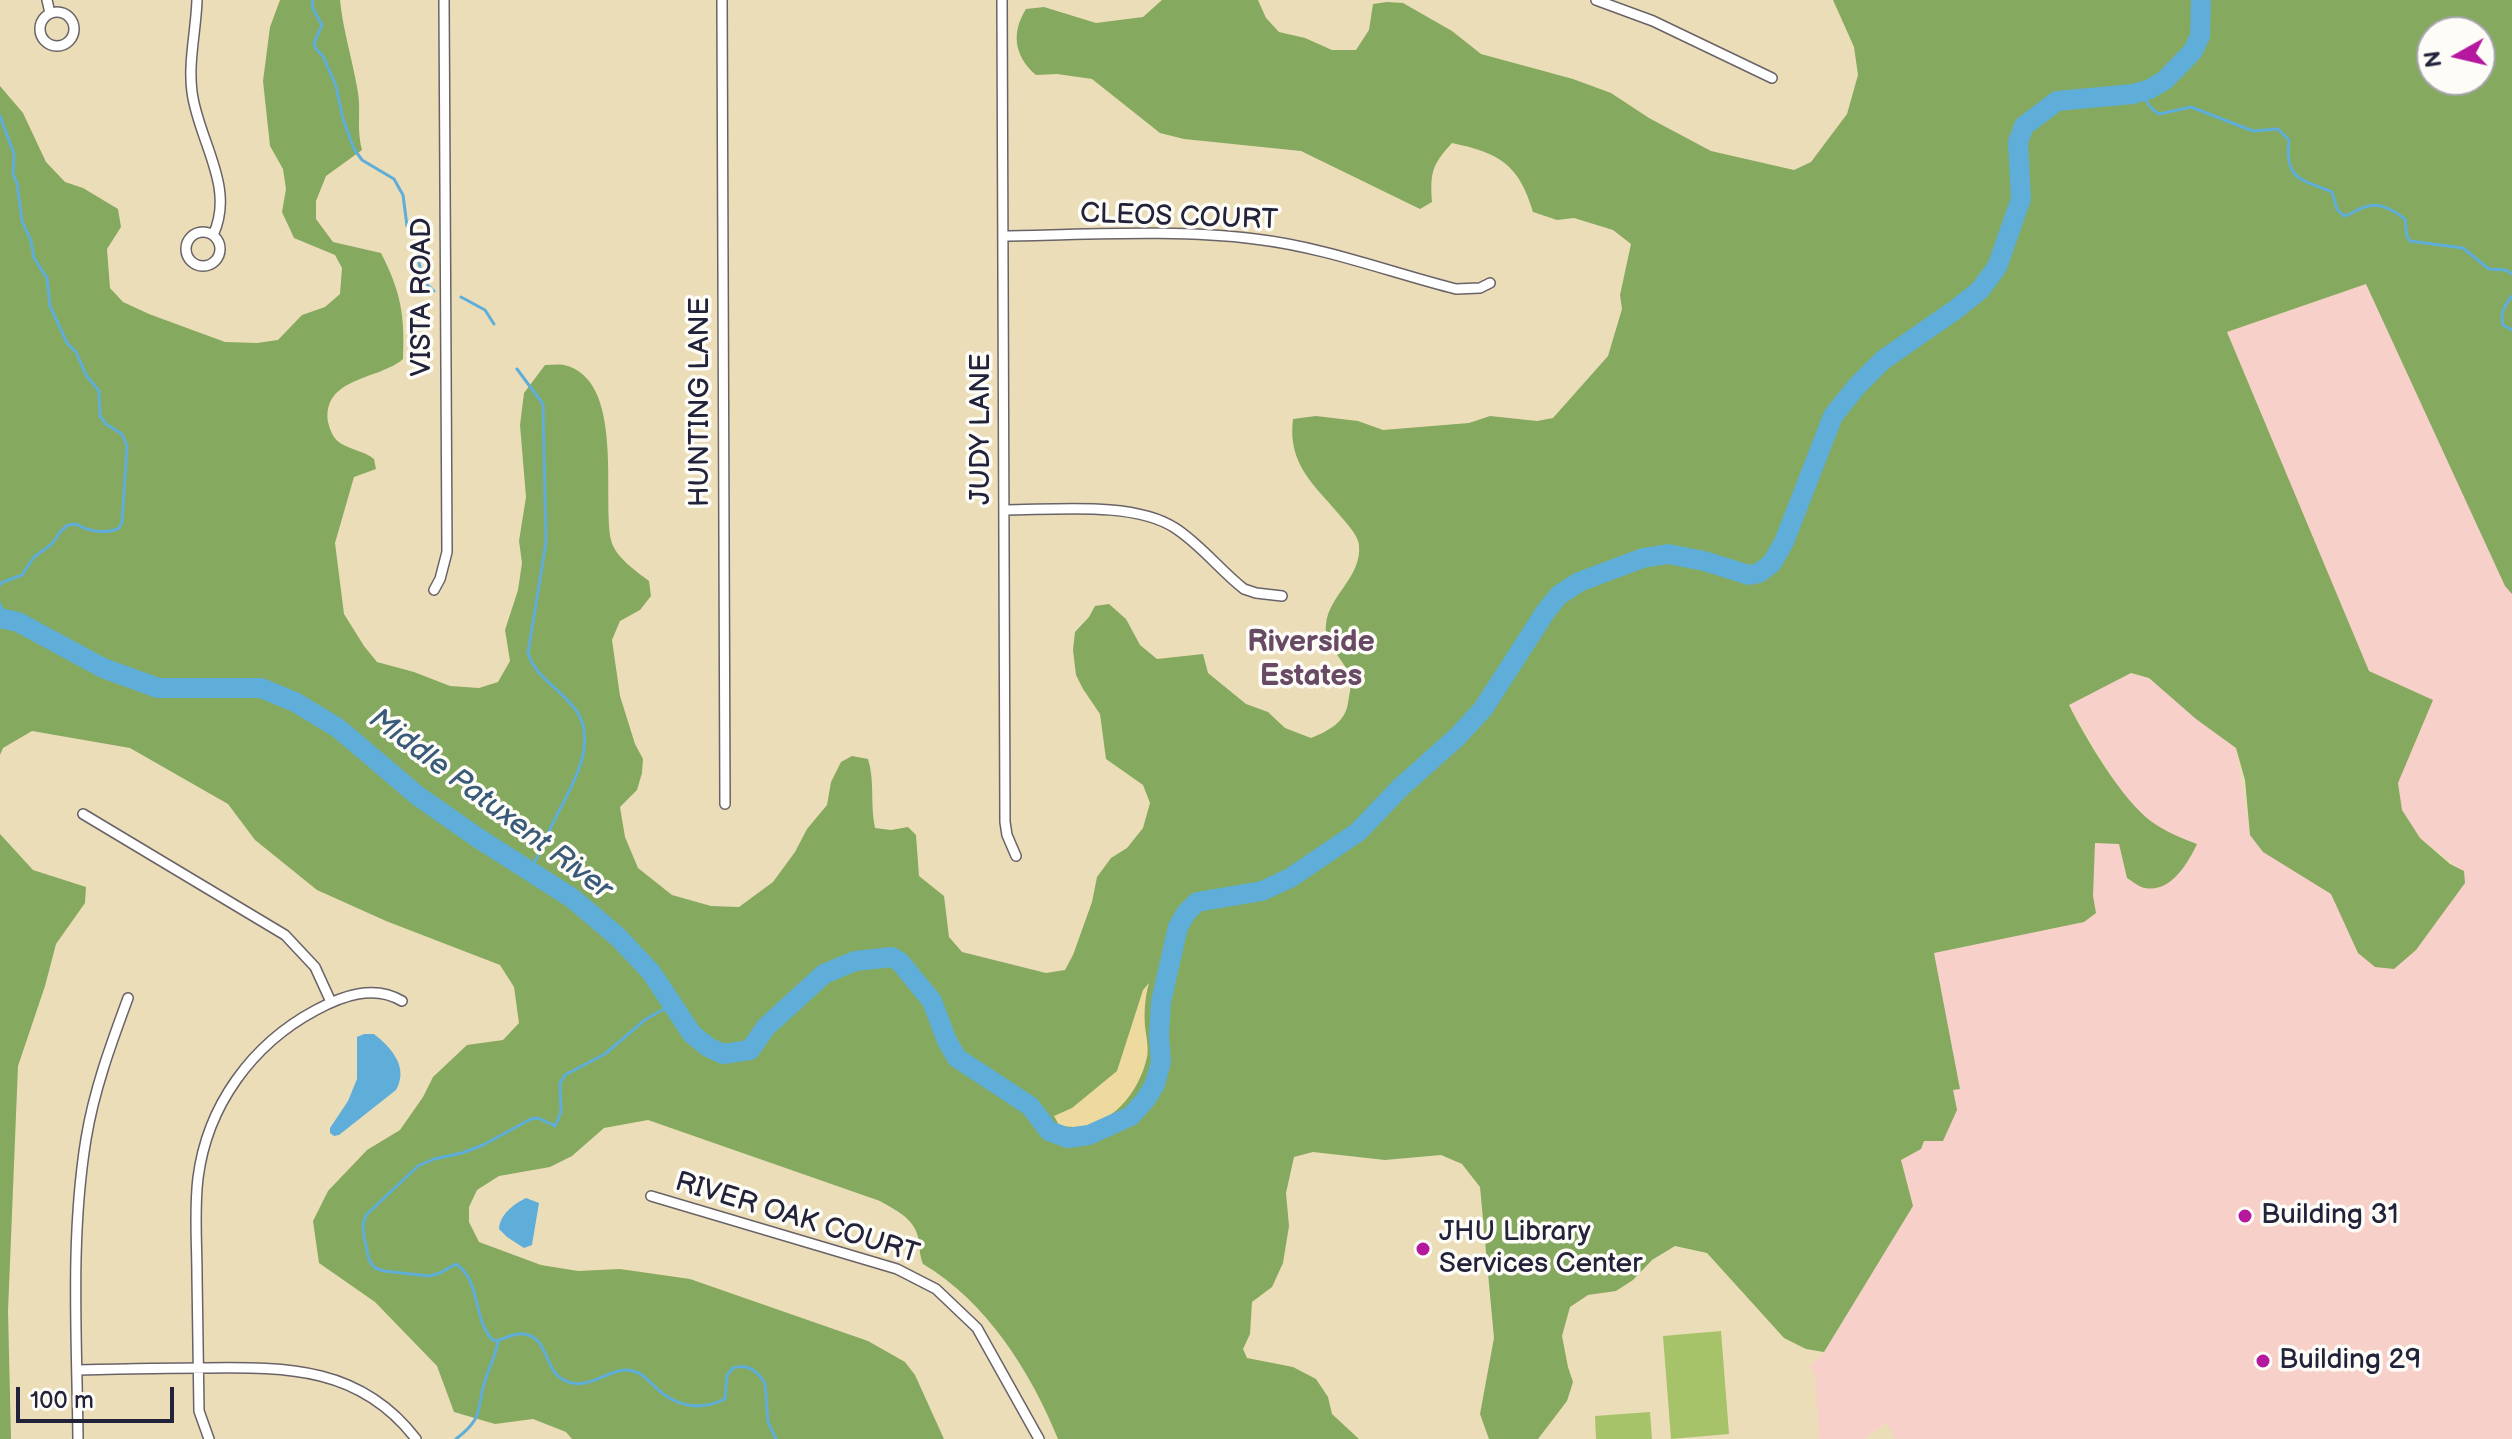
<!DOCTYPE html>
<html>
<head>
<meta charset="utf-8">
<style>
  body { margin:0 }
  #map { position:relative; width:2512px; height:1439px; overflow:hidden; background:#ecddb9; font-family:"Balsamiq Sans",sans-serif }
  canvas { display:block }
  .north { position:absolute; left:2416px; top:16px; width:80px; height:80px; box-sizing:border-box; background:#fdfcf7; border:2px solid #a5a5ac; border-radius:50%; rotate:262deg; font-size:22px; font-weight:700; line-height:32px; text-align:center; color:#22223b }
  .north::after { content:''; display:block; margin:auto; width:28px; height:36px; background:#b5179e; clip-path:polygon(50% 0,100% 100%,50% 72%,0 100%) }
  .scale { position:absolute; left:16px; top:1387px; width:158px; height:36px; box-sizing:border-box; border:4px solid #22223b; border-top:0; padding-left:10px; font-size:24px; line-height:28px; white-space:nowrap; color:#22223b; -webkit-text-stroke:6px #fdfcf7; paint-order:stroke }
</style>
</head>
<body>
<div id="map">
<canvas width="2512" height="1439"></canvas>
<div class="north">N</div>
<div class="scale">100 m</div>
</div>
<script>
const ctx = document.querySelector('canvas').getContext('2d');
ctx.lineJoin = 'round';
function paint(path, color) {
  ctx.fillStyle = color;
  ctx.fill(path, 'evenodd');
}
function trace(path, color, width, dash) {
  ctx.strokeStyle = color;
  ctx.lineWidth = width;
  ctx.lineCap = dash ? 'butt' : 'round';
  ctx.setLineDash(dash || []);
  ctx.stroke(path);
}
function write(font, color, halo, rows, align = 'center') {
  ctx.font = font + ' "Balsamiq Sans",sans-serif';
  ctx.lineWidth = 7;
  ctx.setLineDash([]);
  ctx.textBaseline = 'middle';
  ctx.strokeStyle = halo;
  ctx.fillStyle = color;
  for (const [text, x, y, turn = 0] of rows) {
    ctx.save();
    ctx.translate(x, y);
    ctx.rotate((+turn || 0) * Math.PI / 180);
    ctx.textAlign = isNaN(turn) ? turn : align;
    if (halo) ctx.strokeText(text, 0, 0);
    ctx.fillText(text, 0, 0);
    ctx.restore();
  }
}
const built = new Path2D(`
  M2366,284L2512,578V1439H1896L1886,1423L1865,1439H1819L1815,1376L1810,1366L1824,1352L1913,1206L1901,1160L1921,1149L1953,1090L1960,1088L1934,953L1987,941L2082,840L2113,779L2069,705L2130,673L2149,678L2236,748L2250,835L2331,894L2464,872L2420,838L2402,810L2398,783L2433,700L2369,671L2227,332Z`);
const green = new Path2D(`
  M1721,1331L1729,1434L1671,1439L1663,1336Z
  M1650,1412L1652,1439H1596L1595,1416Z`);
const forest = new Path2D(`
  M280,0H340C343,30 352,58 357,87C362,111 356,125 362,150L326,176L316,201V219L333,242L381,253C401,292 405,316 403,359C379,380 322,377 328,422C330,430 333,438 340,443C351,450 364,451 374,459L376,469L354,477L335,543L344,614L364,646L377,662L414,672L450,686L479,688L498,682L510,661L505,630L518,590L522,563L519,541L526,497L520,425L524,393L545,365C551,365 558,364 564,365C625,379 602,496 611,540C615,557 636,571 649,581L651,596L640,610L620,621L612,640L620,696L635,744L643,759L642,773L637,790L620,807L625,837L638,868L672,895L711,906L739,907L773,882L795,852L807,829L827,805L831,782L841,762L852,756L868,759C875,781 870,805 875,828L891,830L908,827L916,835L919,876L944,896L949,937L962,952L1046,973L1065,970L1073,955L1092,902L1097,877L1111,858L1127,848L1143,828L1150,803L1143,785L1106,759L1100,714L1083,689L1076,675L1073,650L1075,632L1089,617L1095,606L1109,604L1126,619L1140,645L1157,659L1203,654L1208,673L1246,704L1268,712L1285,728L1311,738C1328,731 1345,723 1348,703C1349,695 1352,685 1350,678C1345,658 1323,646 1326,624C1329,595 1362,577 1359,545C1358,536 1349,526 1343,519C1316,486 1287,466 1293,419L1316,416L1358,421L1383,430L1469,423L1490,416L1537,421L1553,418L1608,356L1622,309L1620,295L1631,244L1613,230L1574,218L1557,220L1533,212C1519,164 1499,153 1452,143C1432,165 1430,172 1432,202L1420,209L1301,151L1184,139L1160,133L1092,79L1057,74L1036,75C1014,56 1011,33 1026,9L1044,7L1096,23L1143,17L1162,0H1258L1266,18L1279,32L1305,38L1332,50H1356L1369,30L1373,4L1387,2L1403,3L1452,31L1481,54L1573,79L1611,93L1649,118L1711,151L1794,170L1811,162L1847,114L1858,75L1854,47L1833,0H2512V594L2505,586L2366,284L2227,332L2369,671L2433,700L2398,783L2402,810L2420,838L2450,864L2464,871L2465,883L2416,950L2394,969L2375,967L2358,953L2331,894L2263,852L2250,835L2245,780L2236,748L2196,719L2149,678L2131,673L2069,705C2086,739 2122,800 2152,822C2166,832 2181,838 2197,844C2188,863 2171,893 2145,888C2139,887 2132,881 2127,878L2119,844L2095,843L2093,896L2096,913L2084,922L1934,953L1960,1089L1953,1090L1957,1110L1943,1141H1924L1921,1149L1901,1160L1913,1206L1824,1352L1806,1349L1784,1338L1707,1253L1675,1246L1652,1260L1633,1280L1616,1291L1588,1295L1570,1307L1562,1336L1568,1367L1573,1382L1567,1401L1538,1439H1489L1480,1414L1494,1338L1480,1187L1462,1164L1441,1155L1385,1160L1313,1152L1294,1157L1286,1193L1289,1226L1283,1263L1272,1287L1252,1302L1250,1334L1243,1349L1247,1358L1293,1367L1316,1379L1328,1397L1332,1414L1359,1439H1058C1031,1372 986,1301 923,1264C919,1254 920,1247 918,1237C914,1218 895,1210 880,1201L648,1120L604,1128L572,1156L550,1167L499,1176L477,1190L469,1207V1222L479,1242L541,1265L578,1271L620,1269L690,1279L868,1341L905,1362L915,1375L944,1439H572L566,1432L533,1419L495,1424L454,1412L437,1366L375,1302L319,1263L313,1221L328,1191L367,1150L400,1130L423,1097L433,1077L467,1045L503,1040L519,1023L514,987L500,965L386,921L317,890L255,840L228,804L130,748L32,731L3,748L0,755V86L23,113L46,162L65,182L83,188L118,209L121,227L107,249L110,288L123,302L149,314L225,342L257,343L278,340L302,315L325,307L340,294L342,268L335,255L294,238L282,212L286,189L283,169L270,146L263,81L270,27ZM2432,32H2480V80H2432Z
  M0,834L33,870L86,887L85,903L56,944L45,986L18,1066L8,1311L11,1439H0Z`);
const sand = new Path2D(`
  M1149,983C1145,997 1144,1011 1145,1026C1146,1036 1149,1048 1147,1057C1138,1098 1103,1136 1059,1125L1054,1116L1072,1108L1117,1071L1143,990Z`);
const water = new Path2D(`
  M364,1034H374C392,1048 409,1068 396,1090L339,1135L334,1136L330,1133V1128L348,1101L357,1079V1037Z
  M526,1198L539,1203L532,1245L524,1248L507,1237L499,1229C500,1214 514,1204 526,1198Z`);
const stream = new Path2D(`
  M312,0L313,9L322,25L314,43L316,49L323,56L336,86L343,119L354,149L362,160L394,179L403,195L407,226
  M2140,92L2151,108L2159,114L2191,107L2253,131L2278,129L2289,140C2284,180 2301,179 2332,192L2337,209L2344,216C2351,215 2354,211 2362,208C2378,201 2392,209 2405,219L2407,236L2410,241L2463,248L2489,269L2506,270L2512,274
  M0,116L14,154L13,174L17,183L22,221L31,241L34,258L47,278L50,306L67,343L76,352L86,375L99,391L100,416L106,424L122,434L127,446L122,523L118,529C103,534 88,531 76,524L68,525L60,532L52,544L34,557L22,575L3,582L0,585
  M416,249L423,281L434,291
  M2512,296C2504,306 2500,313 2503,325L2512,330
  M461,297L485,310L494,324
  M517,369L543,404L546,542L528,653C536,680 566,691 579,715C595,746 574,782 560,809C549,829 541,851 530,871
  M0,604L4,617
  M671,1005L646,1019L605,1054L565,1075L560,1083L561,1112L555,1126L538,1118L531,1119L483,1145L462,1153L434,1159L418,1166L366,1215L363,1225L364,1236L369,1260L375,1268L384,1271L429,1276L440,1273L456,1264C482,1281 472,1321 494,1341C504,1340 514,1332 524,1334C548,1337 544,1368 562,1379C589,1395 611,1364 633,1371C642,1373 647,1379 653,1385C674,1406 698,1412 725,1399L727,1375L733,1368C749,1364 756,1370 765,1383L768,1422L776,1439
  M456,1439C487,1415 475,1408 486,1378C490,1365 496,1355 498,1341`);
const river = new Path2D(`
  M0,618L18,622L103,668L158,688H261L295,702L338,728L418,796L478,838L572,898L618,937L651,972L692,1034L708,1047L723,1054L750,1050L766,1027L824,974L855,961L892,957L900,962L932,1001L947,1041L957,1058L1030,1106L1049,1131L1068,1138L1089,1135L1131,1116L1146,1099L1155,1084L1161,1062L1159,1034L1161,1002L1178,927L1186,913L1197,902L1262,891L1290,878L1358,832L1400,788L1457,737L1483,709L1546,611L1559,595L1579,582L1643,558L1668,554L1704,561L1749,575L1759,573L1772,563L1784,542L1833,416L1857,386L1883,360L1955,310L1980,290L1997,267L2021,199L2018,142L2024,126L2057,101L2133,94L2150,89L2165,80L2193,51L2200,36L2201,0`);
const minor = new Path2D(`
  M47,0L50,13
  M197,0C196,31 188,62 192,92C198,140 236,187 213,235
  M722,0L725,804
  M1002,0L1005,822L1007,835L1016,856
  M1596,0L1653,21L1772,78
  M40 29a17 17 0 1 1 34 0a17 17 0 1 1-34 0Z
  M186 249a17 17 0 1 1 34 0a17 17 0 1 1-34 0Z
  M1004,236C1084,235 1176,229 1255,239C1324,247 1389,272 1456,289L1480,288L1490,283
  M1005,510C1053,510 1134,501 1175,528C1200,544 1220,570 1244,589L1256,593L1282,596
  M434,590L440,579L447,552L444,0
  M83,814L285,935L315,967L331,1002
  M651,1196L897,1269L936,1289L977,1328L1039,1439
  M78,1370C120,1369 163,1368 206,1368C288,1367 361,1367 416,1439
  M78,1439C77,1339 70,1238 86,1139C94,1090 111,1044 128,998
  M209,1439L199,1411C198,1366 198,1321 197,1276C197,1244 194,1210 198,1178C207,1106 252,1044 316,1010C342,996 374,984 402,1001`);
const markers = [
  [2245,1216,8,"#b5179e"],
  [1423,1249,8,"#b5179e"],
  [2263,1361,8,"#b5179e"]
];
const streetNames = [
  ["CLEOS COURT",1179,218,2],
  ["VISTA ROAD",423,297,-90],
  ["HUNTING LANE",701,402,-90],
  ["JUDY LANE",982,429,-90],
  ["RIVER OAK COURT",797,1219,17]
];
const poiNames = [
  ["Building 31",2261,1216],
  ["JHU Library",1439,1233],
  ["Services Center",1439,1265],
  ["Building 29",2279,1361]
];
const neighbourhoodNames = [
  ["Riverside",1311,643],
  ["Estates",1311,677]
];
const waterNames = [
  ["Middle Patuxent River",490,805,37]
];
paint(built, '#f7d0ca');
paint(green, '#a7c36a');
paint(forest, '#85a95e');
paint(sand, '#eeda9e');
paint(water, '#5faed9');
trace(stream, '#5faed9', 3);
trace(river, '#5faed9', 20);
trace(minor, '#696367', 12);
trace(minor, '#fff', 9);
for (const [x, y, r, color] of markers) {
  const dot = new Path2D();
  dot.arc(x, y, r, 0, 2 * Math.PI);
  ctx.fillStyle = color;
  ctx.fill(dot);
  trace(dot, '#fdfcf7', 3);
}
write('28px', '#22223b', '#fdfcf7', streetNames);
write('28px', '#22223b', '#fdfcf7', poiNames, 'left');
write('bold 30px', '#684a64', '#fdfcf7', neighbourhoodNames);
write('italic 30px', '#3a5a7a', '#fdfcf7', waterNames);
</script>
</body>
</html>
